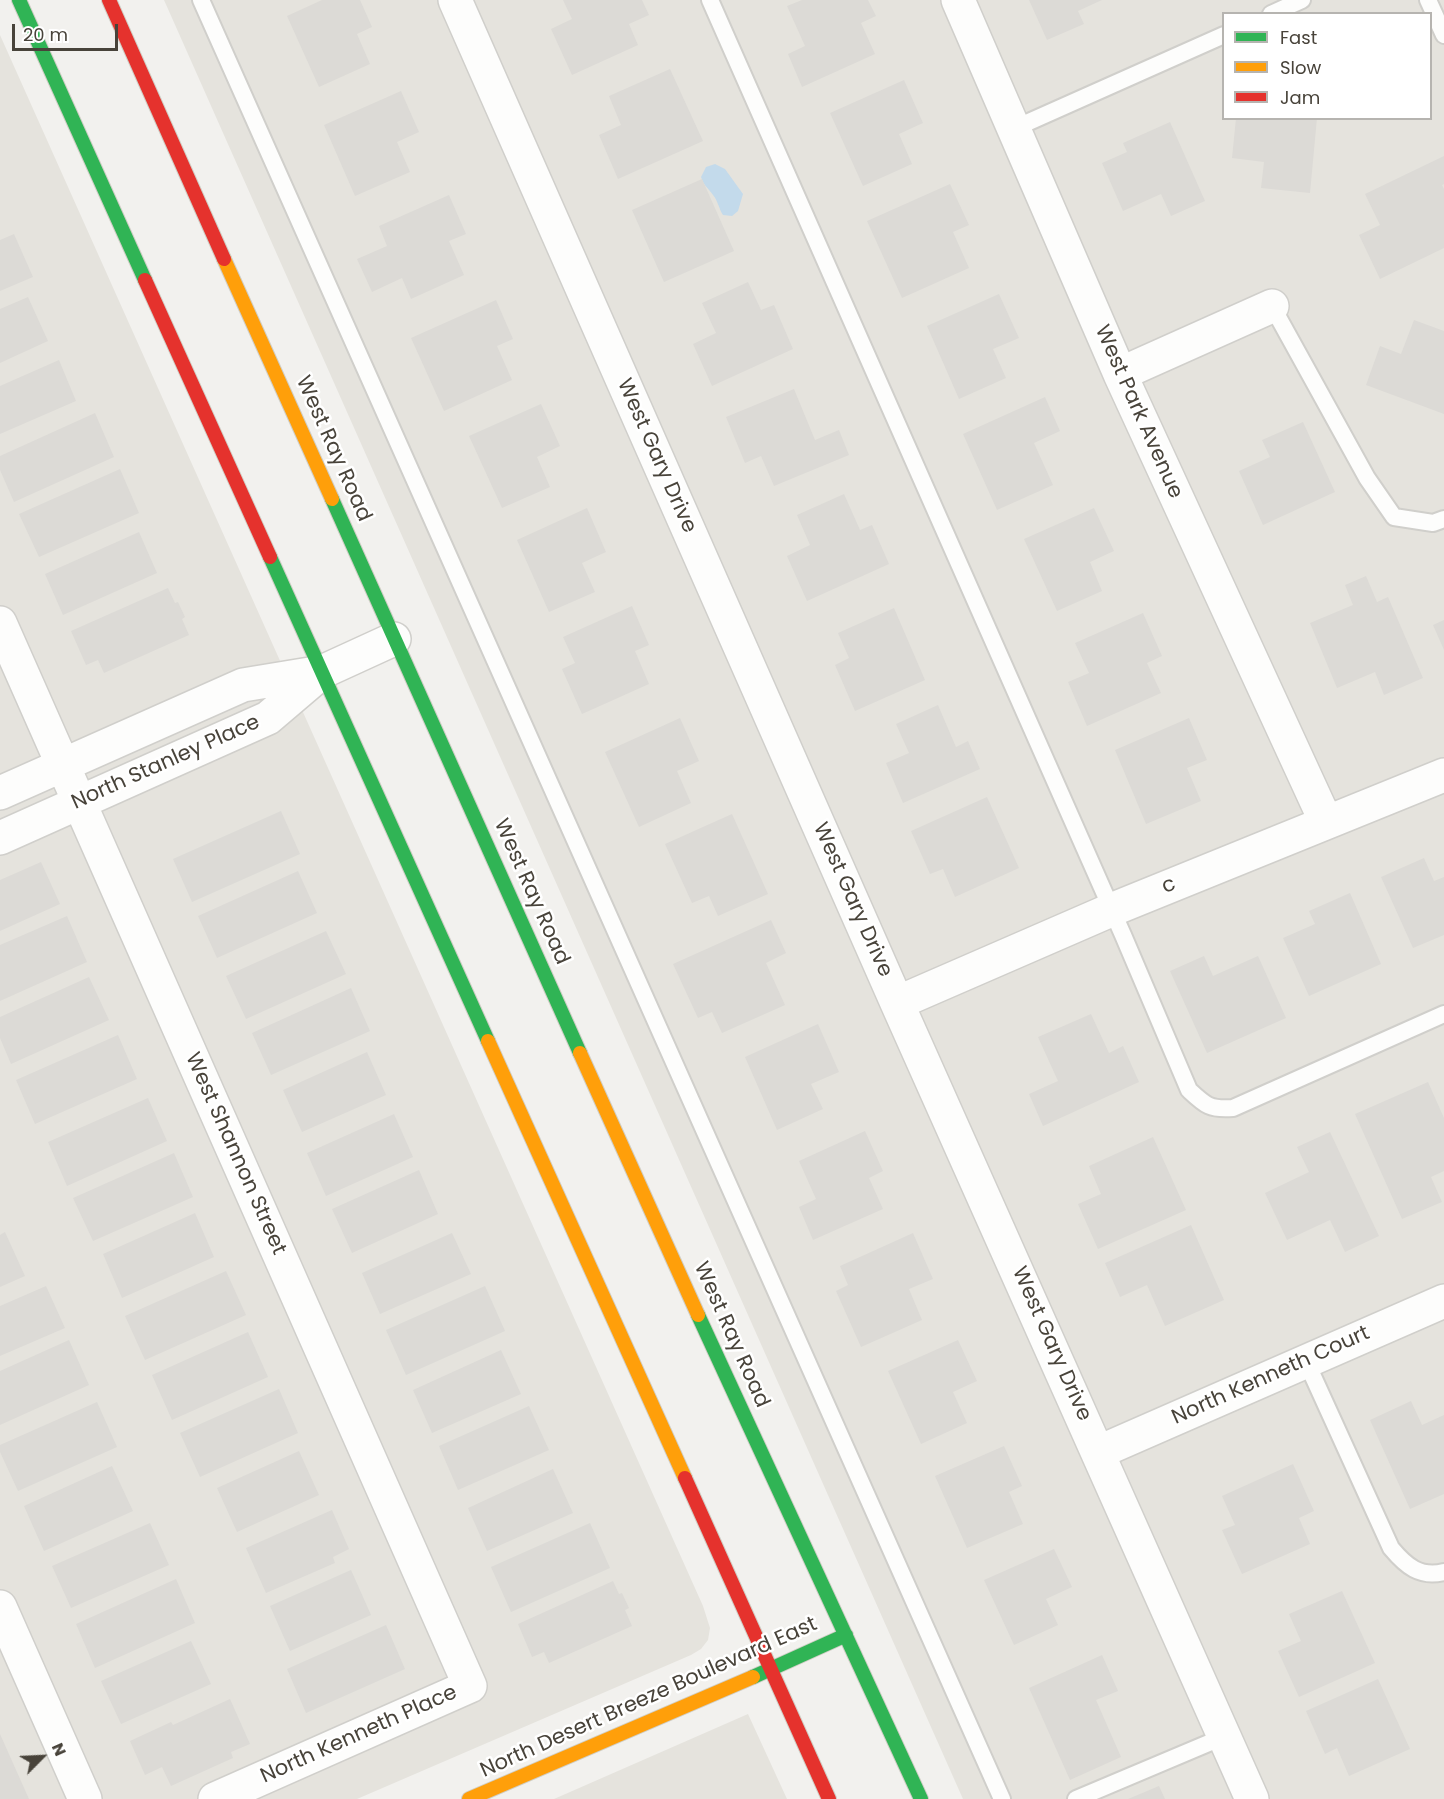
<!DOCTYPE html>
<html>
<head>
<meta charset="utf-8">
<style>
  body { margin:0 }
  #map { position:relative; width:1444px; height:1799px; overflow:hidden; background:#f2f1ee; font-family:Poppins,sans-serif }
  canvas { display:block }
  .legend { position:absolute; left:1222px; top:12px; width:210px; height:108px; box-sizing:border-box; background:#fff; border:2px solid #b6b4b0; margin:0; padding:8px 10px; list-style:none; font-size:18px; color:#48433a }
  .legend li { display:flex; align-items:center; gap:12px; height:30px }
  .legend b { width:30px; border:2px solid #b6b4b0 }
  .north { position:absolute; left:12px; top:1727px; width:60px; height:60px; -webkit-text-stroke:4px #fff; paint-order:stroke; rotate:66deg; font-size:16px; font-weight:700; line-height:24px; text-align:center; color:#48433a }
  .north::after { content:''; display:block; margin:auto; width:21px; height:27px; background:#48433a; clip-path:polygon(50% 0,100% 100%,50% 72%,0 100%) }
  .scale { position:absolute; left:12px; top:24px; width:106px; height:27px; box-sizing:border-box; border:3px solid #48433a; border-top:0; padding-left:8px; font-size:18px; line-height:21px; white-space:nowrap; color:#48433a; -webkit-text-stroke:4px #fff; paint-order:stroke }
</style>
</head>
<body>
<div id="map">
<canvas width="1444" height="1799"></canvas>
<ul class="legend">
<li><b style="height:8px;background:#30b455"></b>Fast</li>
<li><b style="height:8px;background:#ff9f0a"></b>Slow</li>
<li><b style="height:8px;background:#e5322d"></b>Jam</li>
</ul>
<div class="north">N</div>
<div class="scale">20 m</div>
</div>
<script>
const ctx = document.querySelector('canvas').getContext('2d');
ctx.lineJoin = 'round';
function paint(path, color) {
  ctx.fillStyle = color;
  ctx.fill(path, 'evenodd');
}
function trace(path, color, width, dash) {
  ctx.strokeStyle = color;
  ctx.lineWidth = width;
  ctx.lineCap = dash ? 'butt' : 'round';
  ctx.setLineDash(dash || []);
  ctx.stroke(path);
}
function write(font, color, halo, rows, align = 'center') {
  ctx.font = font + ' Poppins,sans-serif';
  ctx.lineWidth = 5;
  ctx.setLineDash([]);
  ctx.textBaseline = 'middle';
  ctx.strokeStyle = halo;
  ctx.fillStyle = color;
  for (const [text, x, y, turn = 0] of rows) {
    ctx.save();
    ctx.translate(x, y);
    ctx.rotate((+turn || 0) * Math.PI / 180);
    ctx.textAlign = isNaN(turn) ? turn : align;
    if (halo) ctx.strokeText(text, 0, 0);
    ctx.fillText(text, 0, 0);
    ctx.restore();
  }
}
const residential = new Path2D(`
  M164,0H1444V1799H963ZM1224,14H1430V118H1224Z
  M0,35L703,1606L710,1628L708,1640L701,1649L691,1655L357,1799H0Z
  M748,1714L787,1799H554Z`);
const water = new Path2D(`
  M715,164L725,169L743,194L738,211L732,216L723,215C719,209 718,201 713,195C708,188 704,186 701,177L706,167Z`);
const building = new Path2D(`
  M322,0H360L372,27L357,34L370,64L319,87L287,16Z
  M563,0H642L649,15L629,24L638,45L572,75L551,29L572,19Z
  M802,0H868L876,16L861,23L875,54L802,87L788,54L805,46L787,6Z
  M1029,0H1102L1078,11L1084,24L1047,40Z
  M670,69L703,141L618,179L599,135L621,125L609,96Z
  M904,80L923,123L899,134L912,164L863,186L830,113Z
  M401,91L419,132L397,142L410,172L355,196L324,125Z
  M1236,118H1317L1310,193L1261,188L1264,162L1232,158Z
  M1170,122L1205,201L1171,216L1161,194L1123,211L1102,163L1127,152L1123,143Z
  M1444,156V184L1442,185L1444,189V248L1380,279L1359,235L1380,225L1365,194Z
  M702,179L734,251L664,282L632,210Z
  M950,184L969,225L953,232L969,268L902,298L867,221Z
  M449,195L466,234L449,241L464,275L411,299L402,278L372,292L357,259L387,246L379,226Z
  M14,234L33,277L0,291V240Z
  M748,282L761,310L774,305L793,349L712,386L693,344L716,333L702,303Z
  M999,294L1019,338L993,349L1006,378L959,399L927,326Z
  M28,297L48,341L0,363V309Z
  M496,300L513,339L497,346L512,380L444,411L411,338Z
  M1414,320L1444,331V414L1366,385L1380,346L1401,354Z
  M59,360L76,401L0,434V386Z
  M794,389L815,440L839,430L849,455L774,486L761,456L745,463L726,417Z
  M1045,397L1060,431L1034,443L1053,485L997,510L963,434Z
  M541,404L560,446L537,457L550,487L502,508L469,436Z
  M95,413L114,457L14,502L0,470V456Z
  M1303,422L1335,492L1263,525L1239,471L1270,457L1262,440Z
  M120,469L139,513L39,557L19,514Z
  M844,494L860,530L872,525L889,564L807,601L787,556L810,545L797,515Z
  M587,508L606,552L582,563L595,592L549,612L517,540Z
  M1094,508L1114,551L1090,562L1102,591L1057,611L1024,539Z
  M139,532L157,573L63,615L45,574Z
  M1366,576L1377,602L1388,597L1423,678L1384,695L1375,672L1337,688L1310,623L1353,605L1345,585Z
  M168,588L175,603L178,602L185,617L182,619L189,635L104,673L98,660L86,665L71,631Z
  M632,606L649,645L635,651L649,684L582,714L562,669L575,663L563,637Z
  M894,608L925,680L855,711L835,665L849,658L838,633Z
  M1143,613L1162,656L1147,663L1161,693L1087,726L1068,682L1089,673L1075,643Z
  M1444,620V650L1433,625Z
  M938,705L956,747L968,741L980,769L903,803L886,763L909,753L896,724Z
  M680,718L699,761L677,771L691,803L639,827L605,752Z
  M1189,718L1207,760L1187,768L1201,801L1146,824L1115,750Z
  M987,797L1019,868L955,897L943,869L930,874L911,831Z
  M281,811L300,854L192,902L173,859Z
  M732,814L768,894L718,916L709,896L692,903L665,844Z
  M1424,858L1434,881L1444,877V935L1413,948L1381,877Z
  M41,862L60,904L0,931V880Z
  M298,871L317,913L217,958L198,916Z
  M1350,893L1381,964L1309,996L1283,938L1315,924L1309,911Z
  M67,916L87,962L0,1001V945Z
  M771,920L786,953L766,963L785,1005L722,1033L712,1012L698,1018L673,964Z
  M326,931L346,974L246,1019L226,976Z
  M1204,956L1213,976L1258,956L1286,1018L1207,1053L1170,971Z
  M89,977L109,1020L11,1064L0,1038V1017Z
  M351,988L370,1031L271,1075L252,1033Z
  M1091,1014L1109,1053L1123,1046L1139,1082L1043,1126L1029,1094L1058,1081L1038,1037Z
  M818,1024L839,1072L811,1084L823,1109L777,1130L745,1057Z
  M118,1035L137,1079L35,1124L16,1080Z
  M367,1052L386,1095L302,1132L283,1090Z
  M1428,1082L1444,1118V1171L1431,1177L1442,1202L1402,1219L1355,1114Z
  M148,1098L167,1141L67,1186L48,1142Z
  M394,1114L413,1157L326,1196L307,1153Z
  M865,1131L883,1171L869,1178L883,1209L813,1240L799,1207L816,1199L799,1161Z
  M1330,1132L1379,1236L1345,1252L1330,1220L1287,1240L1265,1193L1309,1172L1297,1147Z
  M1153,1137L1186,1210L1098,1249L1078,1204L1101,1194L1089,1166Z
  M174,1153L193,1197L93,1241L73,1198Z
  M419,1170L438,1214L352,1253L332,1209Z
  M195,1213L214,1257L122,1298L103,1254Z
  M1191,1225L1224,1300L1165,1326L1147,1285L1120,1297L1105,1263Z
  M5,1232L25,1276L0,1287V1235Z
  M452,1233L471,1274L380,1314L362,1273Z
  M913,1233L933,1279L909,1289L922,1320L861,1347L836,1291L848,1285L840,1266Z
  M226,1271L246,1315L145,1360L125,1316Z
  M46,1286L65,1328L0,1356V1306Z
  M485,1286L505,1331L406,1375L386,1330Z
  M248,1332L268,1377L172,1420L152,1375Z
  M69,1340L89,1385L0,1425V1371Z
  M958,1340L977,1381L953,1392L967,1423L921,1444L888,1371Z
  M501,1350L521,1394L432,1433L413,1390Z
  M279,1389L298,1433L200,1477L180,1433Z
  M1411,1401L1422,1425L1444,1415V1494L1410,1509L1370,1420Z
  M97,1402L117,1447L18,1491L0,1452V1445Z
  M529,1406L549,1450L458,1490L439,1446Z
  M1004,1446L1022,1486L1009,1492L1023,1524L967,1548L935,1476Z
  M299,1451L319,1495L237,1532L217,1488Z
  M1293,1464L1314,1511L1299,1518L1310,1544L1242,1574L1222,1530L1235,1525L1222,1496Z
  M112,1466L133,1511L44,1551L24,1506Z
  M553,1469L573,1513L487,1551L468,1508Z
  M332,1510L349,1549L333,1557L335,1563L266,1593L246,1548Z
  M150,1523L169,1565L71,1608L52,1566Z
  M590,1523L610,1568L511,1612L491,1567Z
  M1054,1549L1072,1587L1046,1599L1058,1625L1014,1645L984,1580Z
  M351,1570L371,1615L290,1651L270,1606Z
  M176,1579L195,1623L95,1668L76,1624Z
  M613,1581L619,1594L622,1593L629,1608L625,1610L632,1626L549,1663L544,1652L532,1657L518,1624Z
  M1342,1591L1375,1663L1299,1697L1278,1651L1301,1641L1289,1614Z
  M386,1625L405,1669L306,1713L287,1669Z
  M191,1641L211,1684L121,1724L101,1681Z
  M1102,1655L1118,1691L1096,1700L1121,1757L1070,1780L1029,1688Z
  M1378,1679L1410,1749L1349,1776L1337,1748L1325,1754L1306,1711Z
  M230,1699L250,1744L231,1752L233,1758L171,1786L162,1767L145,1775L130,1741L171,1722L173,1725Z
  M0,1734L29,1799H0Z
  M1159,1786L1165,1799H1128Z`);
const lane = new Path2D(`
  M201,0L1002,1799
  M710,0L1123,935L1189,1090C1205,1105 1210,1110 1233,1108L1444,1014
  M1428,0L1444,35
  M1271,14L1302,0
  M1013,129L1224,35
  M1272,306L1367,478L1394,517L1433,523L1444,519
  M1306,1361L1391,1548C1406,1566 1420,1578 1444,1572
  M1076,1799L1223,1737`);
const street = new Path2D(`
  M455,0L897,1003L1252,1799
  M958,0L1120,374L1326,822
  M1120,374L1272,306
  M0,623L470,1686L215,1799
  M0,793L243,685L322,672L394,639
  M0,838L268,718L322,672
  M897,1003L1111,910L1444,775
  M1099,1452L1444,1301
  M0,1607L85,1799`);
const fast = new Path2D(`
  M19,0L145,280
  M332,499L580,1053
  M270,557L488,1041
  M698,1315L921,1799
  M753,1677L846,1635`);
const slow = new Path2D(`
  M224,259L332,499
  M488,1041L685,1478
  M580,1053L698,1315
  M469,1799L753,1677`);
const jam = new Path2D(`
  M109,0L224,259
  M145,280L270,557
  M685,1478L829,1799`);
const streetNames = [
  ["West Park Avenue",1138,412,66],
  ["West Ray Road",333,449,66],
  ["West Gary Drive",656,456,66],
  ["North Stanley Place",166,763,-24],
  ["c",1169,886,-22],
  ["West Ray Road",531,892,66],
  ["West Gary Drive",852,900,66],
  ["West Shannon Street",235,1154,66],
  ["West Ray Road",731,1335,66],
  ["West Gary Drive",1051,1344,66],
  ["North Kenneth Court",1271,1376,-24],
  ["North Desert Breeze Boulevard East",649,1698,-24],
  ["North Kenneth Place",359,1735,-24]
];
paint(residential, '#e5e3dd');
paint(water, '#c3daeb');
paint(building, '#dcdad6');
trace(lane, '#d0cfcb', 20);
trace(street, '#d0cfcb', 36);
trace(fast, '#d0cec5', 16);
trace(slow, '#d0cec5', 16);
trace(jam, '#d0cec5', 16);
trace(lane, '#fdfdfc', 16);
trace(street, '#fdfdfc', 33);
trace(fast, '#30b455', 14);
trace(slow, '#ff9f0a', 14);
trace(jam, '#e5322d', 14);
write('21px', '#48433a', '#fff', streetNames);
</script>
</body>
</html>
